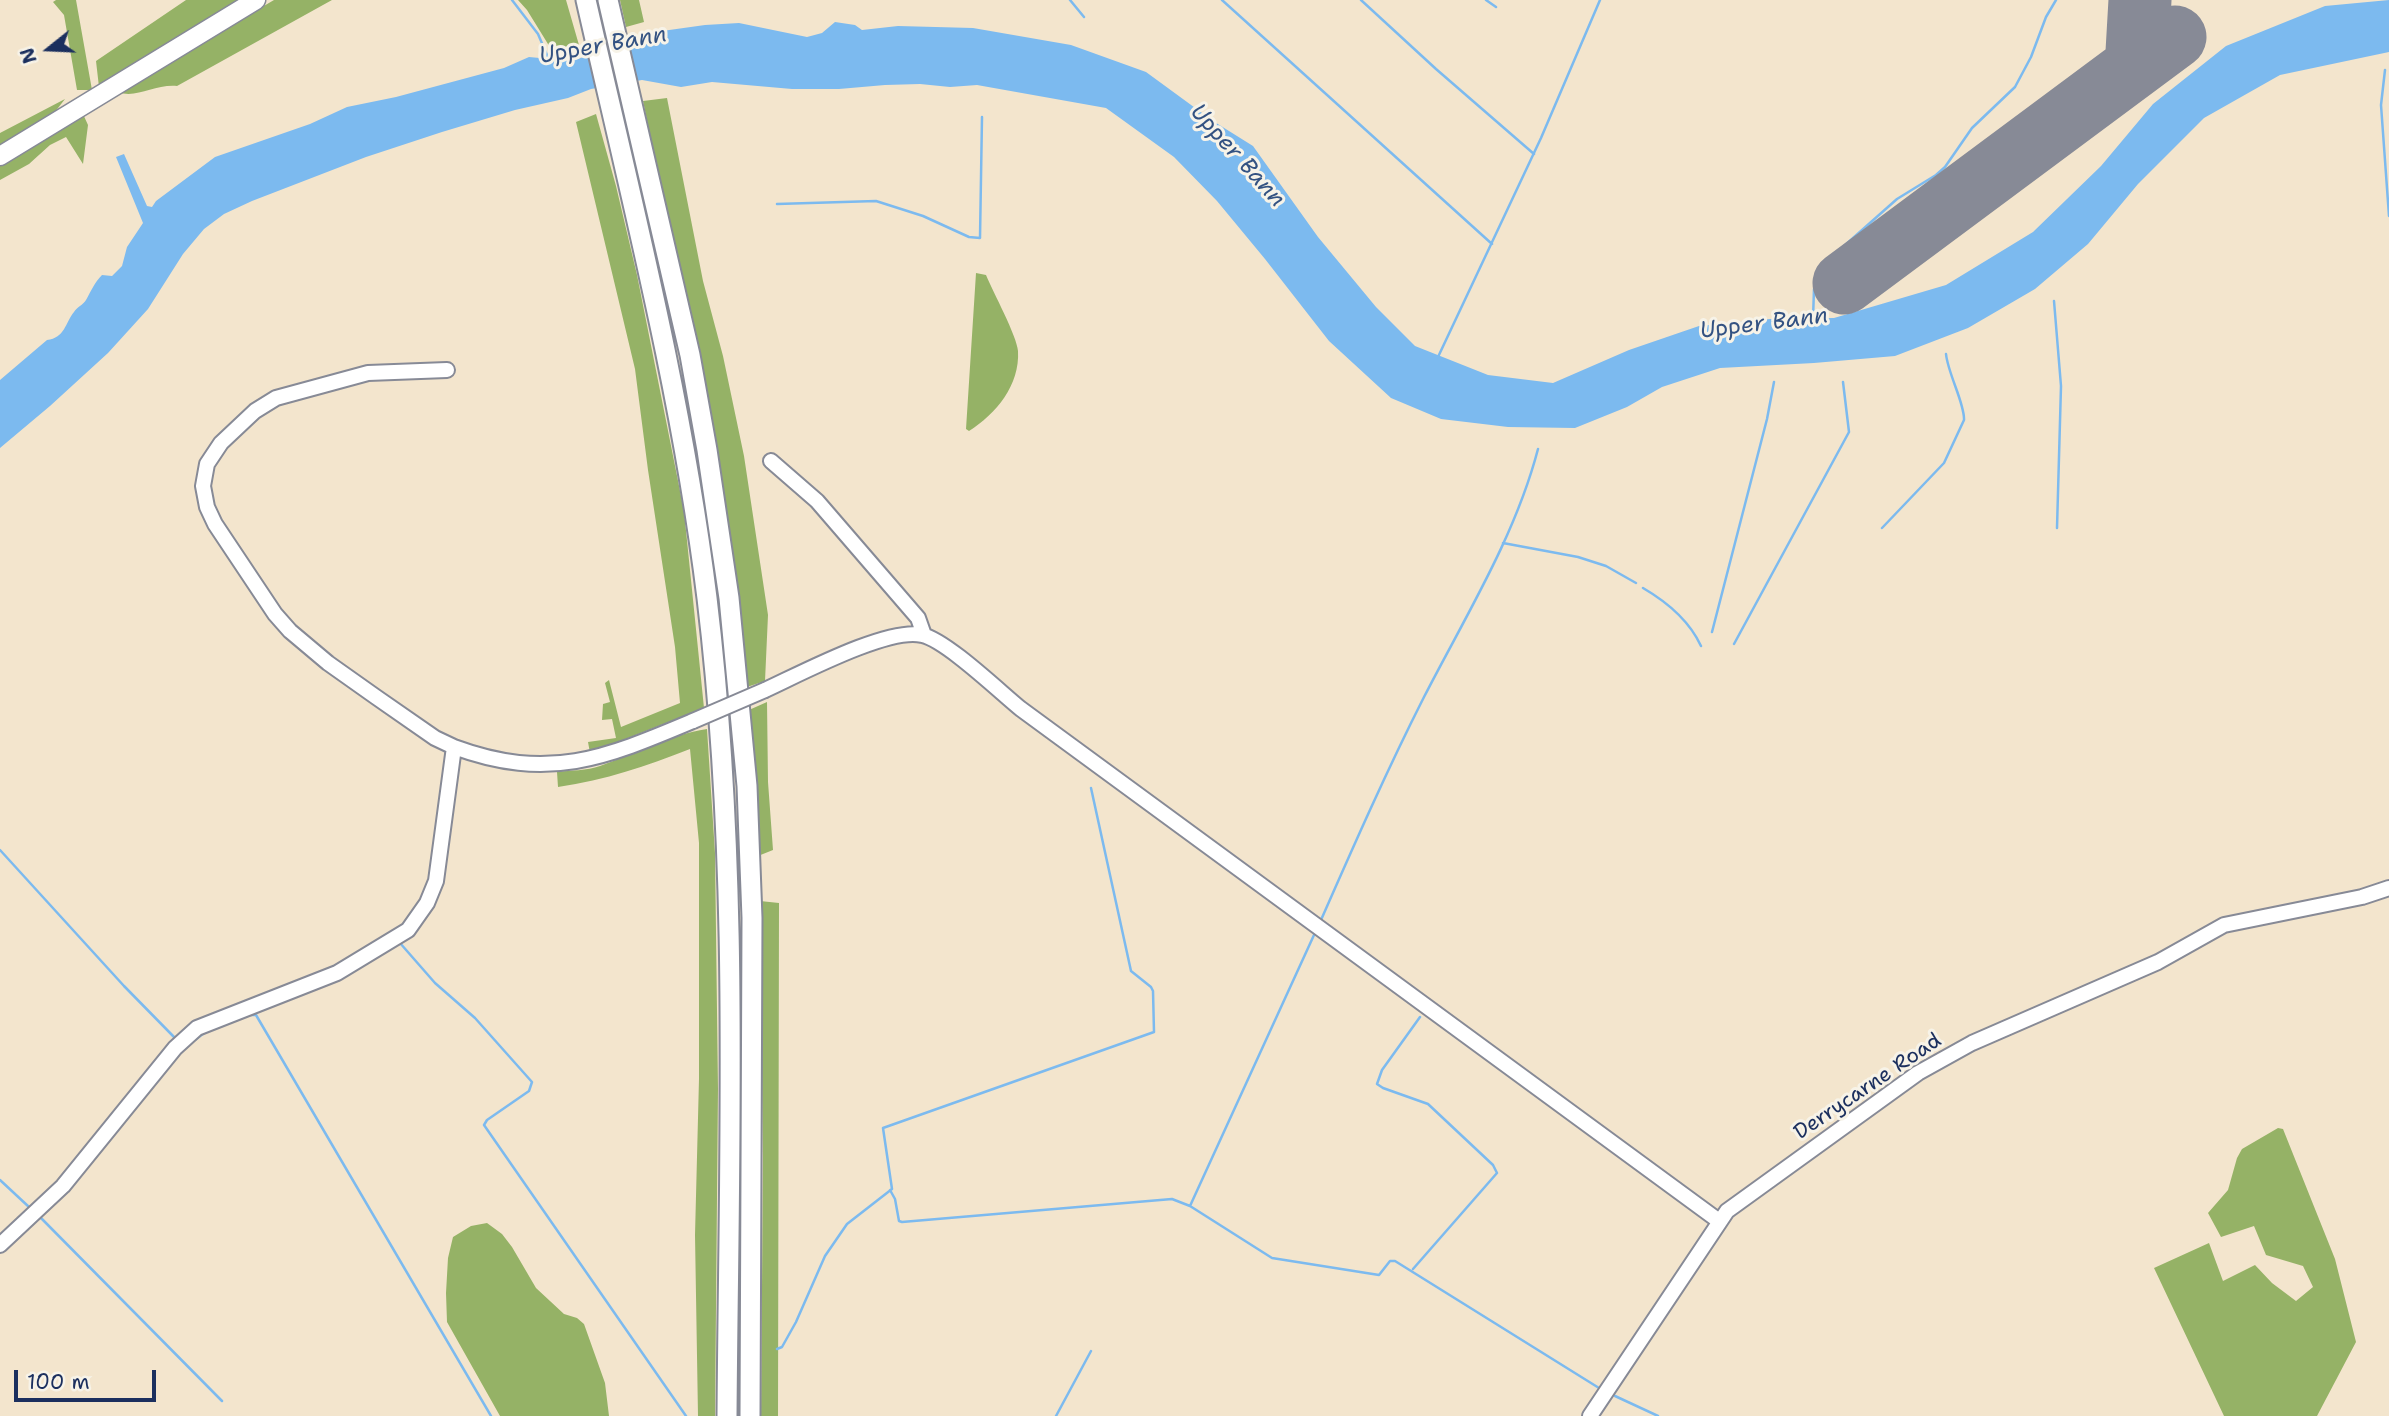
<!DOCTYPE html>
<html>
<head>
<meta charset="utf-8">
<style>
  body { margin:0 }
  #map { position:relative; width:2389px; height:1416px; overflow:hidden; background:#f3e5cd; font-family:"Shantell Sans",sans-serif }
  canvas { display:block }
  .north { position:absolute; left:14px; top:14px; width:70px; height:70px; -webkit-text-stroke:5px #f7f3e8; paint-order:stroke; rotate:252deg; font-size:19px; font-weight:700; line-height:28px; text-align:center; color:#1b2f5e }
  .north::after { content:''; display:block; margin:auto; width:24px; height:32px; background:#1b2f5e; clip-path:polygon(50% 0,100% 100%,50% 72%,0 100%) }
  .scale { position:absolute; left:14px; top:1370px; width:142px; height:32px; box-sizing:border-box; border:4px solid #1b2f5e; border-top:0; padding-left:9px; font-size:21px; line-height:24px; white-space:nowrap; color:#1b2f5e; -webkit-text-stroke:5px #f7f3e8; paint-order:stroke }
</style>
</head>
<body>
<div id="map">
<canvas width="2389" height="1416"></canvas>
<div class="north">N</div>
<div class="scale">100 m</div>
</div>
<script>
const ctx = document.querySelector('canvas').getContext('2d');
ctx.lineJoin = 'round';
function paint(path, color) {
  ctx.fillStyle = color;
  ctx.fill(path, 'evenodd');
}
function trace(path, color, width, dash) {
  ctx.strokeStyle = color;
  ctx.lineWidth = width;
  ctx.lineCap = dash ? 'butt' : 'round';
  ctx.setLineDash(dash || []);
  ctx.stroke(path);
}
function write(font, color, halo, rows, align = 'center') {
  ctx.font = font + ' "Shantell Sans",sans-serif';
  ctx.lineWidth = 6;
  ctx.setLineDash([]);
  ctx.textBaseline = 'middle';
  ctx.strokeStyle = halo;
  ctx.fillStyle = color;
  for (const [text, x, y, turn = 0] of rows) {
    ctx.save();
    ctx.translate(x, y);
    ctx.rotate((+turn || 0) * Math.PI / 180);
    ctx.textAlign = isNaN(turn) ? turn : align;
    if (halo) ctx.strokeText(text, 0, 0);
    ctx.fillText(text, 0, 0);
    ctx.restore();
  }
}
const forest = new Path2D(`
  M56,0H76L92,90H77L64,15L53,2Z
  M186,0H239L99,87L96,61Z
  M274,0H332L177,86C155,84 136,99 118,92Z
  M518,0H566L581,52L556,57L527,10Z
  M620,0H639L644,22L626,27Z
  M667,98L703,281L723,356L744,456L768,615L765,681L744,688L706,405L643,101Z
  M65,99L51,117L0,151V133Z
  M83,114L88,125L83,164L66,137L50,145L29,164L0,180V164Z
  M596,114L616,186L637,275L684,511L704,708L590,753L588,742L616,738L612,719L602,720L603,704L610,702L605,683L609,680L621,727L680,703L675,647L648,470L635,369L576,122Z
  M976,273L986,275C993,292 1017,336 1018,351C1020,385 996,414 969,431L966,429Z
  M767,702L768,782L773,850L758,856L749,710Z
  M707,729L715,853L718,1089L715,1416H698L695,1235L699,1079V843L690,749C646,766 606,780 558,787L557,772C570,770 587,771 600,766C636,753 669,735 707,729Z
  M760,901L779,903L778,1416H761L763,1157Z
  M2278,1128L2283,1129L2335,1259L2356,1342L2317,1416H2224L2154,1268L2209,1243L2223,1281L2255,1265L2272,1283L2296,1301L2313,1287L2303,1266L2266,1255L2254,1226L2221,1237L2208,1213L2228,1190L2237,1158L2242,1149Z
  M487,1223L502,1234L512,1247L536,1288L564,1314L577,1318L584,1324L605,1383L609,1416H500L447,1322L446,1293L448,1258L453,1237L471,1226Z`);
const water = new Path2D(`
  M2389,0V52L2280,75L2204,118L2138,184L2088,244L2035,289L1968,328L1895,356L1814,363L1720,368L1662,387L1627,407L1575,428L1508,427L1441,419L1391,398L1329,341L1265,259L1217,201L1174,157L1106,108L977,85L950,87L920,84L885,85L839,89H792L712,82L681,87L642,80L591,89L568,98L515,110L442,132L366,157L252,201L224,214L204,229L183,254L148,309L108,353L50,406L0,448V380L47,340C65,338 65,323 74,312C77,307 83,305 86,300C91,291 95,282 102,275L112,276L122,266L127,247L143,223L116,157L124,154L147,206L152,207L156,201L215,157L310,124L347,107L396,97L504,68L529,57L572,61L655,32L705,25L739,23L807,37L822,33L835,22L855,25L862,30L898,26L973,28L1071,45L1146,72L1213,121L1253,146L1318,237L1376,307L1415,346L1488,375L1553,383L1629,350L1699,326L1770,319L1834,318L1946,285L2033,232L2101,166L2153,104L2226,46L2325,6Z`);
const stream = new Path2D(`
  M512,0L538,34L550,62
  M1070,0L1084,17
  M1222,0L1492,244
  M1361,0L1436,69L1534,154
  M1486,0L1496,7
  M2385,70L2381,105L2389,216
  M777,204L876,201L923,216L969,237L980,238L982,117
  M2054,301L2061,386L2057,528
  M1813,319L1814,289L1826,262L1897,199L1936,175L1945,167L1972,128L2015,87L2031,57L2046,17L2056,0
  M1438,357L1541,138L1600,0
  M1882,528L1944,463L1964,420C1965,404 1948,374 1946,354
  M1503,543L1578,557L1606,566L1636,583
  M1643,588C1667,602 1689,620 1701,646
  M1712,632L1767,419L1774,382
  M1734,644L1849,432L1843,382
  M0,850L124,986L174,1037
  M1321,920C1354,845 1387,770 1424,697C1465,617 1515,537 1538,449
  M397,943H400L435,983L475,1018L532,1082L529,1091L487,1120L484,1125L686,1416
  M249,1015H256L491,1416
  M192,1042L207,1031
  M0,1180L29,1207
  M890,1190L895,1199L899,1221L902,1222L1172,1199L1190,1206L1272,1258L1379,1275L1390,1261H1395L1599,1388
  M1190,1206L1314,935
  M40,1217L222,1401
  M1413,1269L1497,1173L1493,1165L1428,1104L1383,1088L1377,1084L1382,1070L1420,1017
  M777,1349L782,1347L796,1322L825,1256L847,1224L892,1189L883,1128L1154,1032L1153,991L1151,987L1131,971L1091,788
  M1615,1396L1658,1416
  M1056,1416L1091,1351`);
const runway = new Path2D(`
  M2137,52L2140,0
  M1844,283L2175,37`);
const minor = new Path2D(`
  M447,370L368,373L276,398L255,411L221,443L207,464L203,486L207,507L215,524L275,614L290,631L328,663L376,697L435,738L454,747
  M771,461L817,501L918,618L924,635
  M765,690C800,674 888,627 922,635C946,640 1000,692 1021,709L1719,1221
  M0,1245L63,1186L175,1048L197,1028L337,973L408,930L427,903L436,881L454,747C549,782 605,758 693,721
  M1590,1416L1727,1211L1918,1073L1972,1043L2158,962L2224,925L2362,897L2389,888`);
const major = new Path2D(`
  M0,156L256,0`);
const highway = new Path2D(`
  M586,0C631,198 682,396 707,598C740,870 729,1143 727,1416
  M608,0L690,355L707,450L729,598L747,786L752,918L750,1416`);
const minorBridge = new Path2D(`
  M693,721L765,690`);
const streetNames = [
  ["Derrycarne Road",1868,1087,-34]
];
const waterNames = [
  ["Upper Bann",603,46,-10],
  ["Upper Bann",1237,156,48],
  ["Upper Bann",1764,324,-7]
];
paint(forest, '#95b266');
paint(water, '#7cbaef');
trace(stream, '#7cbaef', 2.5);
trace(runway, '#878a96', 63);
trace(minor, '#878a96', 18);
trace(major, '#878a96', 21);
trace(highway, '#878a96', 23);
trace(minor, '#fff', 14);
trace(major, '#fff', 18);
trace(highway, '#fff', 19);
trace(minorBridge, '#878a96', 18, []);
trace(minorBridge, '#fff', 14);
write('21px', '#1b2f5e', '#f7f3e8', streetNames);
write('italic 23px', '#335282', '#f7f3e8', waterNames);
</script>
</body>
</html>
